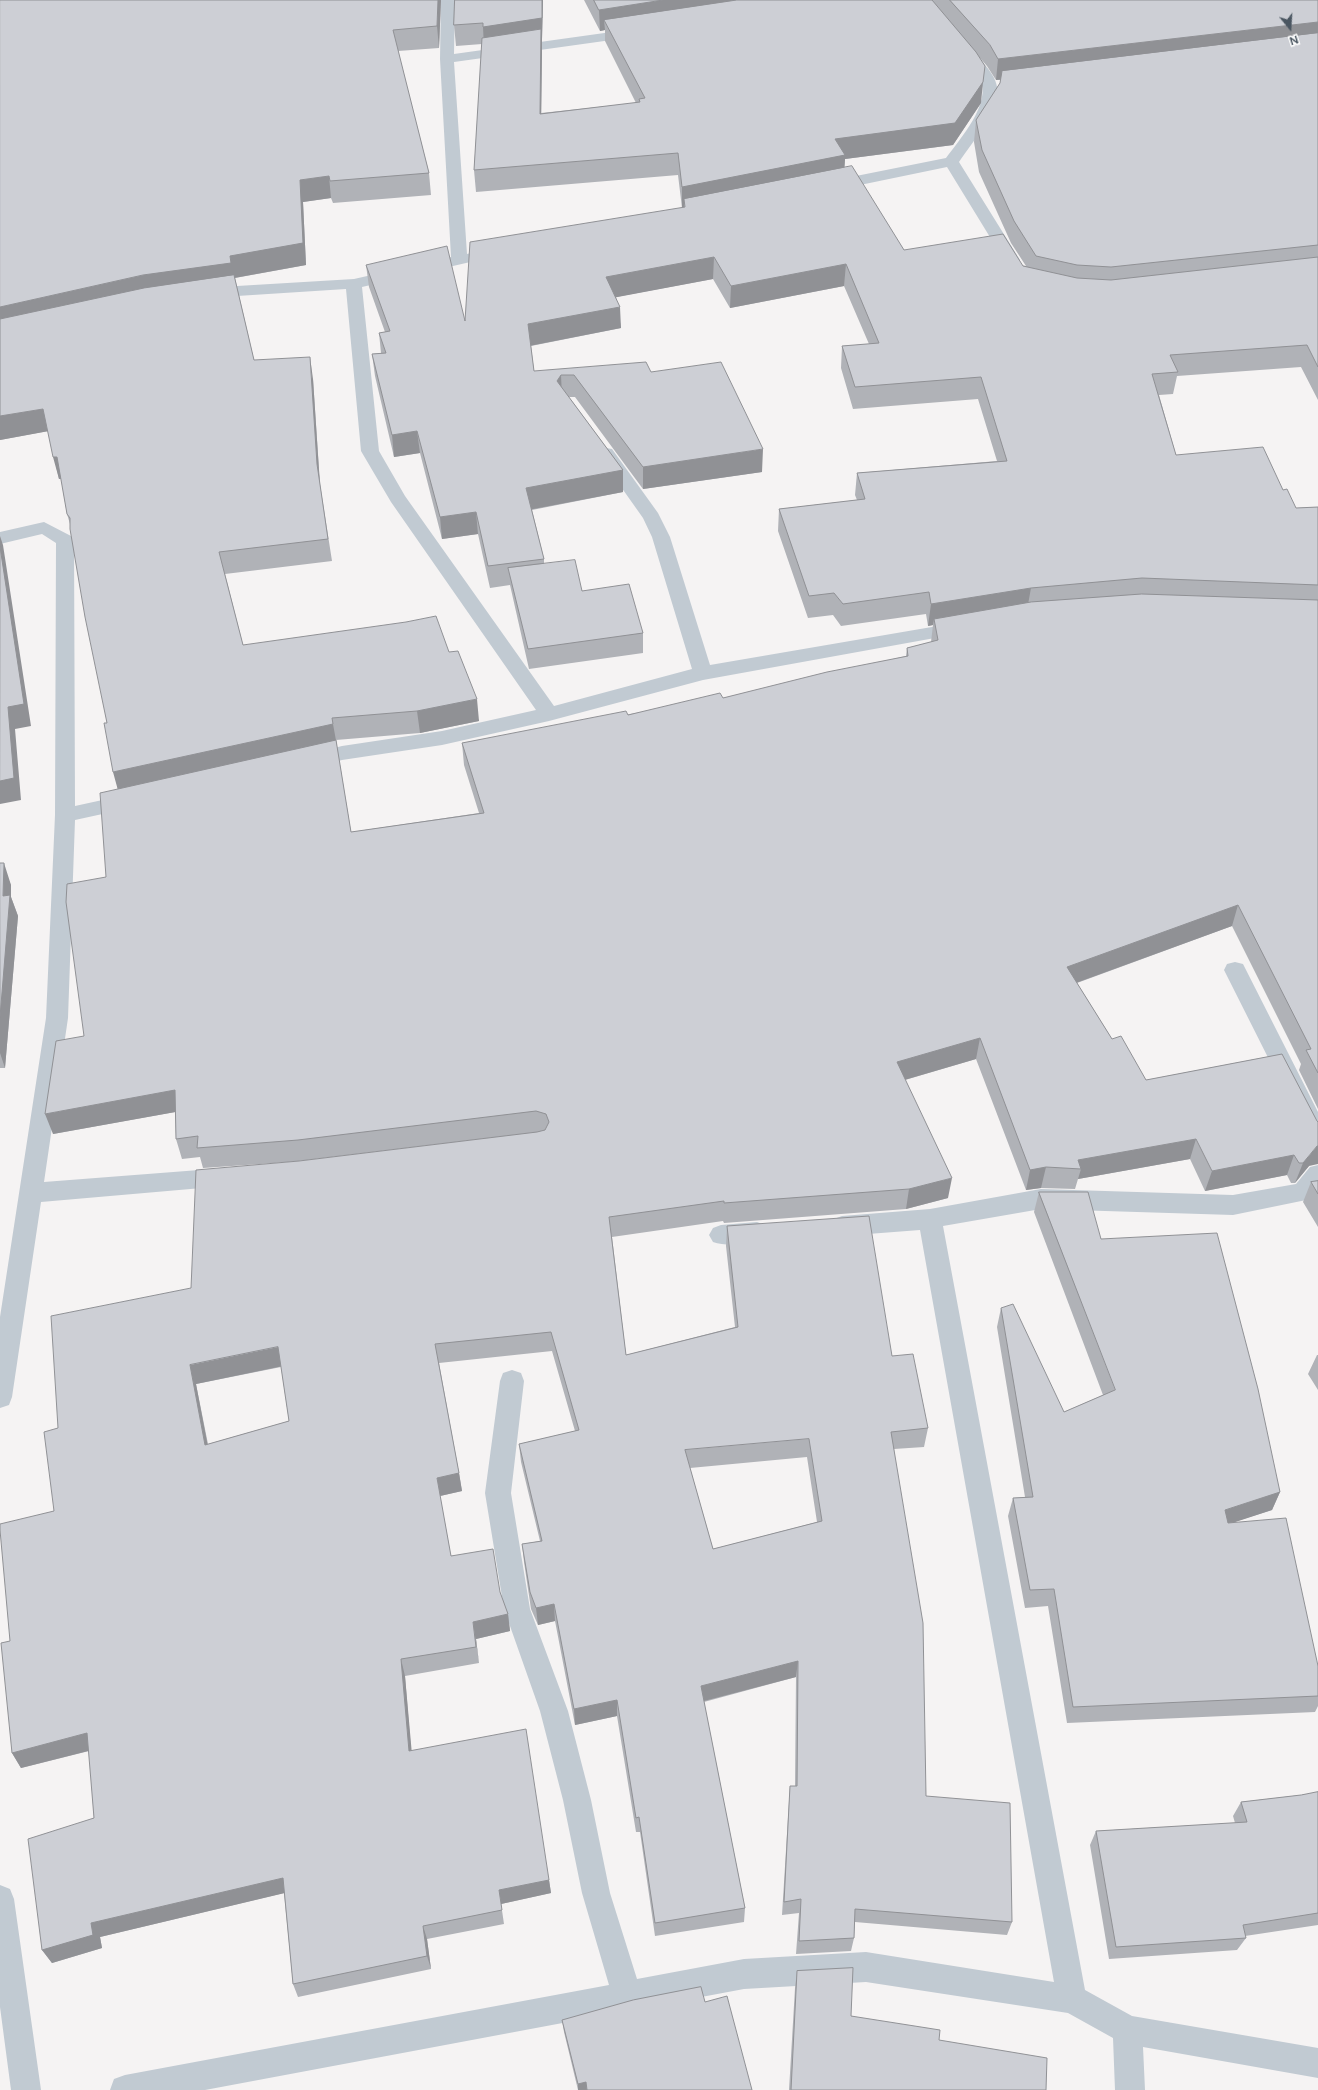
<!DOCTYPE html>
<html>
<head>
<meta charset="utf-8">
<style>
  body { margin:0 }
  #map { position:relative; width:1318px; height:2090px; overflow:hidden; background:#f5f3f3; font-family:Figtree,sans-serif }
  canvas { display:block }
  .north { position:absolute; left:1270px; top:8px; width:40px; height:40px; -webkit-text-stroke:3px #fff; paint-order:stroke; rotate:162deg; font-size:11px; font-weight:700; line-height:16px; text-align:center; color:#4a5661 }
  .north::after { content:''; display:block; margin:auto; width:14px; height:18px; background:#4a5661; clip-path:polygon(50% 0,100% 100%,50% 72%,0 100%) }
</style>
</head>
<body>
<div id="map">
<canvas width="1318" height="2090"></canvas>
<div class="north">N</div>
</div>
<script>
const ctx = document.querySelector('canvas').getContext('2d');
ctx.lineJoin = 'round';
function paint(path, color) {
  ctx.fillStyle = color;
  ctx.fill(path, 'evenodd');
}
function trace(path, color, width, dash) {
  ctx.strokeStyle = color;
  ctx.lineWidth = width;
  ctx.lineCap = dash ? 'butt' : 'round';
  ctx.setLineDash(dash || []);
  ctx.stroke(path);
}
const minor = new Path2D(`
  M441,0H455L454,54L633,29L638,30L640,33L638,36L633,37L454,62L467,254L499,246L505,248L507,251L505,254L362,287L379,451L405,496L554,706L692,669L652,537L643,518L597,453L600,449L606,448L612,449L658,513L670,537L710,665L961,622L968,624L970,628L968,632L703,680L549,721L442,745L342,760L310,768L303,766L300,761L303,756L342,746L442,731L536,710L391,502L361,451L346,289L237,296L209,300L203,298L201,295L203,292L237,286L354,279L451,257L440,59Z
  M965,48C974,50 980,58 985,65C990,71 996,79 997,87C1001,109 971,144 959,162L1020,260L1018,263H1006L1004,260L947,167L831,191L826,189L823,186L826,183L831,181L946,158C960,139 992,103 980,79C974,68 964,61 958,52L960,49Z
  M44,522L71,536L74,540L75,806L130,794L137,796L140,801L137,806L130,808L75,820L68,1018L44,1182L225,1168L233,1170L237,1177L233,1184L225,1186L41,1202L12,1397L9,1405L0,1408V1317L46,1018L55,815L56,543L42,534L0,544V532Z
  M1235,962L1243,964L1318,1112V1143L1310,1141L1224,970L1227,964Z
  M1318,1165V1191L1311,1199L1233,1215L1041,1209L943,1226L1085,1990L1132,2016L1318,2048V2078L1143,2047L1145,2090H1115L1113,2038L1068,2013L866,1982L744,1989L205,2090H110L114,2079L125,2075L609,1985L582,1893L563,1800L540,1711L504,1609L485,1493L500,1381L503,1373L512,1370L521,1373L524,1381L511,1493L530,1609L568,1711L591,1800L610,1893L637,1979L744,1959L866,1952L1054,1982L920,1230L842,1236L834,1233L830,1226L834,1219L842,1216L930,1209L1041,1189L1233,1195L1296,1184L1310,1167Z
  M757,1222L765,1225L769,1232L765,1239C750,1244 728,1247 713,1242L709,1235L713,1228L721,1225Z
  M0,1885L10,1889L14,1899L41,2090H11L0,2007Z`);
const wall = new Path2D(`
  M0,0H441L439,48L398,51L429,173L431,195L333,203L331,198L303,202L306,265L235,278L254,360L313,379L320,484L332,561L225,574L243,645L449,652L479,721L420,733L336,740L351,832L479,813L464,765L462,743L723,698L906,656L907,648L931,642L933,625L928,626L926,614L841,626L833,615L808,618L778,531L779,509L857,500L855,495L857,473L997,461L978,399L853,409L841,368L842,346L869,344L844,286L730,308L713,279L616,297L621,328L531,346L534,371L651,372L762,472L643,489L575,397H569L623,470V492L532,510L544,559V564L643,633V653L529,669L510,585L490,588L478,534L442,539L420,453L394,457L375,376L372,354L381,353L379,333L385,332L369,287L366,265L465,321L682,208L678,175L476,192L474,170L482,44L456,46L454,25L455,0H543L542,39V50L541,113L636,103L605,41V30L600,31L584,0H1318V400L1301,367L1177,376L1173,394L1159,395L1176,455L1283,490L1296,508L1318,507V1109L1299,1070L1301,1064L1232,926L1077,983L1112,1039L1146,1080L1282,1054L1309,1166L1295,1183H1291L1287,1175L1205,1191L1190,1159L1078,1179L1075,1189L1041,1188L1026,1190L976,1059L905,1080L948,1198L906,1209L724,1223L723,1221L612,1237L626,1355L735,1327L726,1246L727,1226L892,1356L928,1428L924,1447L894,1449L926,1796L1012,1922L1007,1935L855,1922L854,1938L851,1951L796,1954L799,1913L782,1915L789,1801L790,1786H795L796,1677L704,1702L745,1908L744,1922L655,1936L640,1832H636L617,1716L575,1725L555,1621L538,1625L531,1609L524,1562L522,1544L540,1541L521,1462L519,1444L575,1431L552,1351L439,1363L459,1473L462,1491L440,1496L451,1556L500,1592L508,1614L510,1631L476,1639L479,1663L405,1676L411,1750L549,1880L551,1893L501,1904L504,1924L427,1939L431,1969L298,1997L293,1984L284,1893L100,1937L102,1948L52,1963L42,1950L94,1818L89,1751L21,1768L12,1753L10,1641L54,1511L58,1428L191,1288L299,1161L539,1132L303,1161L203,1168L200,1157L182,1159L176,1139L175,1112L53,1134L84,1036L118,789L107,723L70,524L67,514L61,479H59L48,431L0,440ZM980,58L987,66L996,80H1001L1000,83L976,120L974,142L979,172L1011,243L1026,266L904,250L844,168L845,159L953,145L981,103ZM281,1367L289,1421L208,1444L196,1384ZM807,1457L817,1522L713,1549L690,1468Z
  M0,863L11,885V897L18,916L5,1068H0Z
  M1318,1181V1227L1303,1202L1311,1182Z
  M1039,1192L1101,1239L1280,1492L1272,1510L1234,1522L1318,1666V1706L1315,1712L1067,1723L1048,1606L1025,1608L1008,1516L1013,1498L1025,1497L997,1327L1001,1308L1064,1412L1103,1395L1034,1212Z
  M1317,1355H1318V1390L1308,1374Z
  M1318,1792V1925L1245,1936L1246,1938L1237,1950L1109,1959L1090,1845L1096,1831L1235,1823L1233,1816L1241,1802L1301,1795Z
  M797,1971L851,2016L939,2040L1046,2090H789L795,1988Z
  M705,2002L752,2090H578L564,2032L562,2020Z`);
const shadedWall = new Path2D(`
  M438,0H441L439,48L437,26Z
  M542,0H543L542,39V50L541,135L484,48L483,27Z
  M663,0H804L604,20L605,30L600,31L599,10Z
  M1318,22V43L996,80L998,59Z
  M983,82L981,103L953,145L845,159L844,177L684,199V208L682,209V187L835,139Z
  M329,176L331,198L303,202L306,265L234,278L0,331V307L230,256L300,180Z
  M714,257L713,279L607,299L606,277Z
  M846,264L844,286L730,308L731,286Z
  M620,307L621,328L529,346L528,324Z
  M310,357L313,379L320,486L317,464Z
  M561,375L562,397L557,381Z
  M43,409L49,431L0,440V416Z
  M417,431L420,453L394,457L392,435Z
  M763,449L762,472L643,489V467Z
  M53,457H57L62,479H59Z
  M623,470V492L528,510L526,488Z
  M476,512L478,534L442,539L440,517Z
  M0,536L3,545L31,726L15,729L21,800L0,804V781L8,707L0,547Z
  M1031,588L1027,610L934,619L933,625L928,626L931,604Z
  M477,699L479,721L420,733L417,711Z
  M333,724L337,746L119,794L113,772Z
  M4,863L11,885V897L18,916L5,1068L0,1053V1017Z
  M1238,905L1232,926L1062,988L1067,967Z
  M980,1038L976,1059L894,1083L897,1062Z
  M175,1090L181,1111L53,1134L45,1114Z
  M1196,1139L1190,1159L1078,1179L1081,1169L1078,1160Z
  M1317,1146H1318V1164L1309,1166L1295,1183L1303,1163Z
  M1294,1155L1287,1175L1205,1191L1212,1171Z
  M1046,1167L1041,1188L1026,1190L1030,1170Z
  M952,1178L948,1198L906,1209L909,1189Z
  M278,1347L283,1366L196,1384L211,1463L205,1445L190,1365Z
  M459,1473L462,1491L440,1496L437,1478Z
  M1280,1492L1272,1510L1217,1528L1225,1510Z
  M554,1604L555,1621L538,1625L536,1608Z
  M508,1614L510,1631L476,1639L479,1663L473,1622Z
  M401,1659L405,1676L413,1766L409,1751Z
  M798,1661L796,1677L700,1702L701,1686Z
  M617,1700V1716L575,1725L574,1709Z
  M87,1733L96,1749L21,1768L12,1753Z
  M283,1878L289,1892L100,1937L102,1948L52,1963L42,1950L91,1923Z
  M549,1880L551,1893L501,1904L504,1924L499,1890Z
  M423,1926L427,1939L431,1969L427,1956Z
  M586,2082L587,2090H578V2084Z`);
const building = new Path2D(`
  M0,0H438L437,26L393,30L429,173L330,181L329,176L300,180L303,243L230,256L231,263L143,275L0,307Z
  M455,0H542V18L483,27V23L454,25Z
  M594,0H663L599,10Z
  M737,0H932L976,52L985,66L983,82L955,123L835,139L845,155L682,187L678,153L474,170L482,38L541,29L540,114L640,102L639,99L645,98L604,20Z
  M950,0H1318V22L998,59L990,45Z
  M1318,33V245L1111,267L1077,265L1036,256L1014,221L982,150L976,120L1000,83L1002,71Z
  M852,166L904,250L1003,234L1023,266L1077,278L1111,280L1318,257V367L1307,345L1170,355L1178,372L1152,374L1176,455L1263,447L1283,490L1287,489L1296,508L1318,507V585L1142,578L1031,588L931,604L929,592L843,604L834,593L809,596L779,509L865,499L857,473L1007,461L981,377L855,387L842,346L879,343L846,264L731,286L714,257L606,277L620,307L528,324L534,371L646,362L651,372L721,362L763,449L643,467L574,375H561L557,381L623,470L526,488L544,559L488,566L476,512L440,517L417,431L392,435L372,354L386,353L379,333L390,331L366,265L447,246L465,321L470,242L685,207L684,199Z
  M234,275L254,360L310,357L317,464L328,539L219,552L243,645L406,622L436,616L449,652L458,651L477,699L417,711L332,718L333,724L113,772L104,723H107L85,617L70,529V518L67,514L57,457H53L43,409L0,416V319L144,288Z
  M0,547L24,704L8,707L14,778L0,781Z
  M575,560L582,591L629,584L643,633L528,649L508,568Z
  M1142,594L1318,600V1073L1306,1050L1311,1049L1238,905L1067,967L1112,1039L1121,1036L1146,1080L1282,1054L1317,1121L1318,1122V1146H1317L1303,1163H1299L1294,1155L1212,1171L1196,1139L1078,1160L1081,1169L1046,1167L1030,1170L980,1038L897,1062L952,1178L909,1189L724,1203V1201L609,1217L626,1355L738,1327L727,1226L869,1216L892,1356L913,1354L928,1428L891,1432L923,1623L926,1796L1010,1803L1012,1922L855,1909L854,1938L799,1941L801,1899L784,1902L790,1786H797L798,1661L701,1686L745,1908L655,1923L639,1817L636,1818L617,1700L574,1709L554,1604L536,1608L530,1592L522,1544L542,1541L519,1444L579,1430L551,1332L435,1344L459,1473L437,1478L451,1556L493,1549L500,1592L508,1614L473,1622L476,1647L401,1659L409,1751L526,1729L549,1880L499,1890L502,1910L423,1926L427,1956L293,1984L283,1878L91,1923L93,1935L42,1950L28,1839L94,1818L87,1733L12,1753L1,1643L10,1641L0,1530V1524L54,1511L44,1432L58,1428L51,1316L191,1288L196,1170L299,1161L537,1132L545,1130L549,1122L546,1114L536,1111L298,1140L197,1148L198,1136L176,1139L175,1090L45,1114L56,1041L84,1036L66,902L67,884L106,877L100,793L336,740L351,832L484,813L462,743L626,711L628,715L720,693L723,698L827,672L908,656L907,648L938,640L934,619L1031,602ZM278,1347L289,1421L205,1445L190,1365ZM809,1439L822,1521L713,1549L685,1450Z
  M0,863H4L3,896L10,895L0,1017Z
  M1318,1181V1194L1311,1182Z
  M1039,1192H1088L1101,1239L1217,1233L1258,1389L1280,1492L1225,1510L1228,1523L1286,1518L1318,1666V1696L1073,1707L1054,1589L1030,1590L1013,1498L1033,1497L1001,1308L1013,1304L1064,1412L1115,1390Z
  M1318,1792V1913L1243,1925L1246,1938L1116,1947L1096,1831L1247,1822L1241,1802L1301,1795Z
  M853,1968L851,2016L940,2030L939,2040L1047,2058L1046,2090H791L797,1971Z
  M701,1987L705,2002L727,1996L752,2090H587L586,2082L578,2084L562,2020L633,2000Z`);
paint(minor, '#c1cad2');
paint(wall, '#b0b2b7');
paint(shadedWall, '#909195');
paint(building, '#cdcfd5');
trace(building, '#909195', 1);
</script>
</body>
</html>
